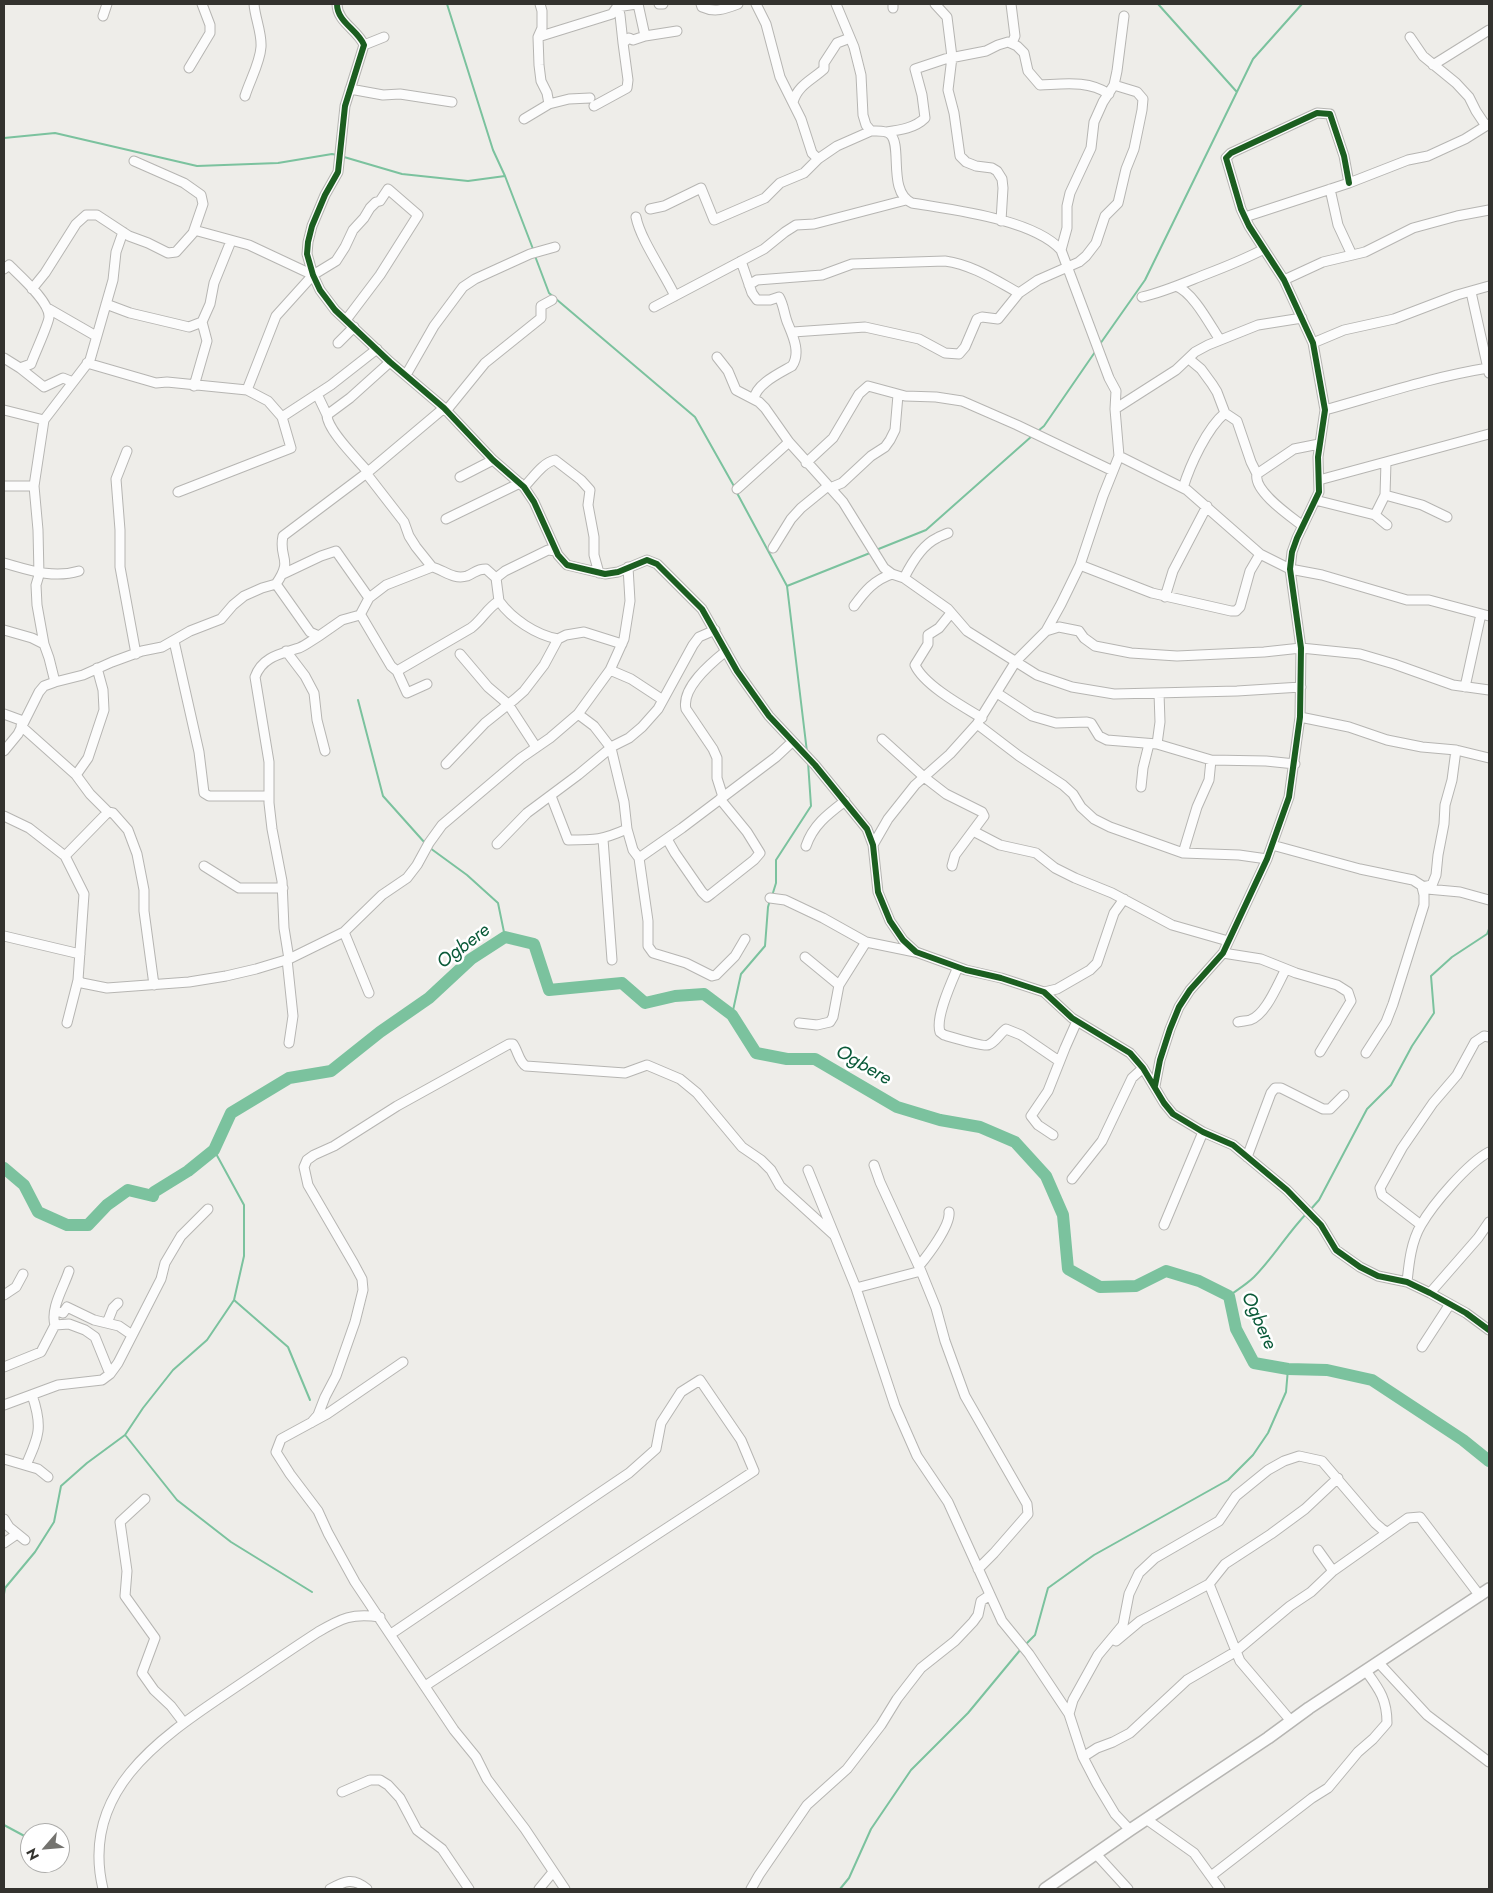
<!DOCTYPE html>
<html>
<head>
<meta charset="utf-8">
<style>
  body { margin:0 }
  #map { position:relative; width:1493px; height:1893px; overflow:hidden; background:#eeede9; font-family:Jost,sans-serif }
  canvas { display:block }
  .frame { position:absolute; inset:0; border:5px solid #33322e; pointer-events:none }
  .north { position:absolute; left:20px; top:1823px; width:50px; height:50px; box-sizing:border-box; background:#fff; border:1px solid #adadab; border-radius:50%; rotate:243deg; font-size:14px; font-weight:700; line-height:20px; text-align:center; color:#33322e }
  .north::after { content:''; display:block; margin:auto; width:18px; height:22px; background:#74736f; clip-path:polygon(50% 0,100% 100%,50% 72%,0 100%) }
</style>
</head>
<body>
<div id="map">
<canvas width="1493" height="1893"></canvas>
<div class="frame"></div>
<div class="north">N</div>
</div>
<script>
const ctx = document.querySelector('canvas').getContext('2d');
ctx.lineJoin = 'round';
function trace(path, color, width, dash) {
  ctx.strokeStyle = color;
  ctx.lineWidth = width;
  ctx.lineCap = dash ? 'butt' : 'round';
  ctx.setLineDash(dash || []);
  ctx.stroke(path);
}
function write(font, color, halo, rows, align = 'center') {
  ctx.font = font + ' Jost,sans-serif';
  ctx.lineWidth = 5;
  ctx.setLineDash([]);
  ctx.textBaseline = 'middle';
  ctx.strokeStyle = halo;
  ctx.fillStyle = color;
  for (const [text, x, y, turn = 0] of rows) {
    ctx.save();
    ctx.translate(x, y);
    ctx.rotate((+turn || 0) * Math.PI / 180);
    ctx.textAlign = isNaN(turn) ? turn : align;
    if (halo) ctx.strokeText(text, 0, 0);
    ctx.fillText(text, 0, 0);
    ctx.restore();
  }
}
const stream = new Path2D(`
  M447,4L493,150L505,176L533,249
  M1158,4L1236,91
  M4,138L55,133L197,166L278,163L332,154L337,155
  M344,157L402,174L468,181L505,176
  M535,256L549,293L695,417L735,488
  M1100,344L1145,280L1253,59L1302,4
  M1038,431L1044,426L1095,352
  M737,493L787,586L807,752
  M876,550L926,530L1032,436
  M787,586L870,553
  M358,700L383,796L425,843
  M430,848L467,875L498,903L505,937
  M772,896L776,883V860L811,806L808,762
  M732,1015L741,974L765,946L768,907L770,900
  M1311,1209L1319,1200L1367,1109L1391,1085L1412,1046L1434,1013L1431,976L1452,957L1487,934L1489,929
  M1229,1296C1237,1290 1247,1284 1254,1277C1273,1258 1287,1234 1306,1214
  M234,1300L288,1347L310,1400
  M126,1436L177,1500L231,1542L312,1592
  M4,1594L5,1588L35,1552L54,1522L61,1486L87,1463L125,1435L143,1408L173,1370L207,1340L234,1300L244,1256V1205L214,1150
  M1026,1644L1035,1635L1048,1588L1094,1555L1228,1480L1253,1455L1268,1433L1286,1392L1288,1369
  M4,1825L30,1839
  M840,1889L849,1878L871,1829L911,1770L968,1713L1021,1649`);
const river = new Path2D(`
  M4,1168L24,1185L38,1212L67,1225H88L107,1205L128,1190L153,1196L154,1192L188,1171L214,1150L231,1113L289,1078L331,1071L380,1032L429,998L471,959L505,937L534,944L549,990L622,983L645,1003L675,996L704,994L732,1015L756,1053L787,1059H815L897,1107L940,1120L980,1127L1015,1142L1046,1176L1063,1215L1068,1269L1100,1287L1136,1286L1166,1271L1199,1281L1229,1296L1236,1329L1254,1363L1288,1369L1327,1370L1372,1380L1463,1440L1489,1461`);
const street = new Path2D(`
  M337,4C337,22 358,30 364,45L345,106L338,172L325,195L312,226L308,242L307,254L313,275L320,290L335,310L390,362L444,408L493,460L524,487L534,502L558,555L567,565L605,574L618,572L647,560L657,564L702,609L737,671L769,716L815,765L867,829L873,845L878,892L890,921L903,940L916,952L966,970L1001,978L1044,992L1072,1018L1130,1053L1143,1068L1164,1103L1173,1114L1203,1132L1233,1145L1287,1190L1321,1225L1336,1250L1360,1267L1378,1276L1407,1282L1430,1293L1466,1313L1489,1330
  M540,4L542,11V28L538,37L539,65L541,81L547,93L549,104
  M617,4L620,15L623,43
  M659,4H663
  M701,4L702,7C715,13 725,9 738,4
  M756,4L766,24L780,77L801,119L812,153L818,159
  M836,4L854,47L861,75L863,115L866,125L871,131C876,131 886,130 890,134C903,145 887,192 912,203C953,210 1033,219 1061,250L1109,378L1116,391L1115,409L1119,456L1103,496L1080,565L1061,604L1046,631L1016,661L977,724L950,754L915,785L888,819L873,845
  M893,4V8
  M935,4L947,17L952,57L948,90L954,113L960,156L966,162L976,166L992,168L997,171L1002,179L1003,188L1001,221
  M1011,4L1015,36L1012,43
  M103,16L107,4
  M645,36L677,31
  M538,37L612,14L617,7L636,4
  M1410,37L1423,56L1456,83L1469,97L1476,111L1486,126
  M364,45L384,37
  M1433,65L1489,30
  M189,68L210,33V25L202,4
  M350,89L383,95L400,94L452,102
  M245,96C250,80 260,63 261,47C262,33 255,18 254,4
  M793,102C798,85 812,80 824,69V63L837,43L850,38
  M594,106L627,88L628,80L623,43L629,38L633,40L645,36L638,4
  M524,119L549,104L569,99L590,98
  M886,132C900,130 915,128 925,118L922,95L915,69L945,59L986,51L998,45L1008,42L1017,46L1024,53L1028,71L1040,85C1064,84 1088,80 1109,94
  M1330,189L1338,225L1352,255
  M650,209L664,206L701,188L714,220L765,198L780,183L804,173L818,159L837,146L871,131
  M636,217C640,239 665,274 675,296
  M1245,217L1349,183L1408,160L1428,156L1465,139L1489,124
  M194,230L249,245L313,275
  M1061,250L1067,228V206L1070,193L1091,148L1094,122L1103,102L1114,85L1117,71L1124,16
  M741,261L752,293L757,300H770L779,297C784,305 784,315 788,324C793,336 801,353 792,366C780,373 756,384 754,399
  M4,269L9,265C20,276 50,302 49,317C49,323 34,355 31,364L20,368L4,358
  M1284,280L1323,262L1365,252L1413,228L1457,216L1489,210
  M749,285L757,280L822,275L852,264L945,261C973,265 995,280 1019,293
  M1176,286C1193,292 1210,325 1220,340
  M32,289L45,273L76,224L86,215H97L129,236L148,243L168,253L176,252L193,233L203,204L201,195L184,183L134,161
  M1471,292L1489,373
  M1142,297C1164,292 1184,283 1204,275C1225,267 1245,259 1264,249
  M106,304L130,313L189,327L202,322
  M654,307L764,249L785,232L796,225L814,224L906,200
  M49,309L96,336
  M793,332L865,327L919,339L945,353L959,354L965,347L977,319L982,317L998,319L1019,293L1038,280L1079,262L1086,256L1096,243L1105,216L1118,203L1126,169L1134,149L1142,110L1143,99L1137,92L1114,85
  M338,343L354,327
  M1313,343L1344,330L1394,319L1457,295L1489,286
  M717,357L728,371L736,390L759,402L765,408L789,442L843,502L884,568L892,574L904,578L948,609L967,631L1037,675L1072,687L1114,694L1237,691L1301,687
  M1189,359L1201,369L1212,384L1217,392L1225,413L1237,421L1251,462L1257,474
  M87,363L156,383L167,382L247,390L268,401L282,417L291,448L178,492
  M20,368L44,387L63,378L73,382
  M406,375L434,326L463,287L475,279L530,254L555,247
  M194,386L207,341L202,322L210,304L214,283L231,241
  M247,390L276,316L313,275L336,261L345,247L353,230L364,218L370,208L376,202L380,201L388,189L418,215L380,275L346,320
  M317,394L327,415
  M1115,409L1176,370L1195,352L1208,345L1258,325L1302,318
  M4,410L44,420L34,486L38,530L39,575L36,585L37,605L44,644
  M1325,410C1379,395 1432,377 1488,368
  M446,411L485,363L541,318V306L552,300
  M282,417L331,385L377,349
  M44,420L90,360L113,280L116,252L123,232
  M127,451L116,479L120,530V567L136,654
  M1119,456L1187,490L1260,554L1290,569L1322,575L1407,600H1429L1489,616
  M806,463L833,438L859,394L868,386L905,396L936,397L962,401L1017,425L1113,471
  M368,472C358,460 327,430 327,415L350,398L390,362
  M366,473L404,522L409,536L416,547L432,567
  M460,477L493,460
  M1319,480L1489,434
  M4,486H34
  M524,487C533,478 542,463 555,460L581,480L590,490L588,505L594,537V555L599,573
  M830,488L842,483L871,456L885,447L890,440L895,430L898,395
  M1183,488C1190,465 1207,428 1225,413
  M737,489L789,442
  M1385,495L1422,505L1447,517
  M1315,500L1375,515L1387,525
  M1375,515L1385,495L1386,462
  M446,519L520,483
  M1303,526C1290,516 1253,491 1257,474L1294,449L1319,444
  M773,548L791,519L801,508L828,486
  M4,563C29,570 53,579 79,571
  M1080,565L1152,593L1231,611H1236L1240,607L1250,571L1260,554
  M283,574L321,556L336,551L369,598
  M904,578C911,564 922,545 937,538C940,536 944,535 948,533
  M276,584L310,632L319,636L342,620L360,615L369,598L386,585L432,567C444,570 453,580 467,576C475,573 476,569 486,569L496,578
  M1165,597L1173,571L1207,506
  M499,601L496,578L505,571L548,550L556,551
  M854,606C865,591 874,580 892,574
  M951,613L939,628L928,635V644L915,665C924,685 962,706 982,718
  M360,615L362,617L391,666L397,671L471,628C482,620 487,608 499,601C512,619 536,635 558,639
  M4,630L32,638L44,644L49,658L55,682
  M1046,631L1059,627L1079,631L1084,638L1095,646L1131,653L1177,656L1264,652L1301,648L1360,654L1394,664L1453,685L1489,690
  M174,641L199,752L204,793L209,796H269
  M286,651L305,676L314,693L317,720L325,751
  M460,654L488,687L508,704L536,747
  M610,670L631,679L663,700
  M397,671L407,693L427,684
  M1465,687L1481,614
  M997,693L1032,716L1056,723L1087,722L1091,723L1099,736L1107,740L1157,744L1211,760L1266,761L1295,764
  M4,714L23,721
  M578,714L594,726L611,748L624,802L627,829L633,850L639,858L648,921V946L653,953L686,963L712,976L716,975L735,956L745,939
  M1300,717L1349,727L1387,740L1422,747L1456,750L1489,758
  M977,724L1019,756L1063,785L1073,794L1081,807L1094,819L1110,827L1183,853L1239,855L1267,859
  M21,726L76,775L90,794L108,812L113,813L128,830L137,854L144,890V911L154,985
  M882,739L924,777L946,794L982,812L984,816L955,855L952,866
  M1157,744L1160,722L1159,693
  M4,751L18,734L39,692L44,686L55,682L83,675L112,662L142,651L162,647L190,631L221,619L233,605L244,596L262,588L276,584C294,558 278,559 283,536L368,472L444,408
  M446,764L485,723L515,699L524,691L544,665L558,639L566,635L584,632L622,644
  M76,775L88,758L104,710L103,690L97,668
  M1141,787L1143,768L1149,744
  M551,796L568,840C596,840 602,840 627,829
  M723,797L717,778V758L713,749L686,709C681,688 711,663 726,651
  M4,816L29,828L65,856L84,894L78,980L67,1023
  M973,831L1000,845L1036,853L1055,868L1075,878L1112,893L1172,925L1228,941
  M603,839L612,960
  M667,839L675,853L702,892L707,897L711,894L754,860L760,853L747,832L720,799
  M497,844L527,813L578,775L613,746L629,738L642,727L658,709L693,645L699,637L715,630
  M1272,845L1360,869L1413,880L1427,889L1460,892L1489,900
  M806,846C813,825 828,814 845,801
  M1183,853L1197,807L1209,780L1211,760
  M65,856L108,812
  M639,858L682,828L776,757L792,742
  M204,866L239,888H283
  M770,898L785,900L823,918L866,942L915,952
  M344,932L369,993
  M4,936L80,954
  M1223,953L1261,959L1296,973L1337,985L1348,992L1351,1001L1320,1052
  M805,957L839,985
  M287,959L293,1016L289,1043
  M289,959L284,928L282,881L272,829L269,803V762L255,677C262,657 280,654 299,648C306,645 312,640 319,636
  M958,967C952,981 935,1017 940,1032L944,1035C951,1037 984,1047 988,1045C995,1043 1000,1033 1006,1029L1021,1035L1059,1061
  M78,980L82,983L107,988L189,982L226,976L256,969L289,959L344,932L382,895L407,878L417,865L429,843L442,825L521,758L550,738L578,714L610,670L624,639L630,601L628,567
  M1044,992L1057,989L1090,970L1097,963L1114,913L1124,899
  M1238,1022C1242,1021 1246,1021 1250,1020C1266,1015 1278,983 1286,969
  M799,1023L817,1025L830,1022L833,1017L839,985L866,942
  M1366,1053L1386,1022L1393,1004L1424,905V895L1422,887L1432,885L1436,875L1438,855L1444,824L1445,805L1452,780L1456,750
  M1155,1086L1160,1060L1170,1029L1179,1007L1190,990L1223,953L1267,859L1289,797L1300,717L1301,648L1290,569L1292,552L1297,538L1319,492L1318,457L1325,410L1313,343L1284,280L1249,226L1241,209L1226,158L1231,153L1317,113L1330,114L1344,156L1349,183
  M1053,1135L1038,1125L1031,1116L1048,1091L1065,1048L1077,1021
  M1247,1157L1271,1093L1275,1088H1281L1323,1109H1330L1344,1095
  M874,1165L880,1182L921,1271L936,1308L945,1341L965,1396L1027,1504L1028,1514L994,1553L978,1569
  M808,1170L856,1288L895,1406L917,1456L948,1502L1002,1621L1029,1654L1069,1714L1083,1757L1097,1784L1115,1814L1130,1830
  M1072,1179L1102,1141L1132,1078L1143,1068
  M1164,1225L1203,1132
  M1421,1225L1382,1195L1380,1188L1402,1148L1433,1103L1457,1075L1475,1042L1484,1036L1489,1037
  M919,1266C928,1255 951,1225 949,1212
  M1407,1282C1409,1263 1411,1242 1421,1225C1433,1204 1468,1163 1489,1152
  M856,1288L921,1271
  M1430,1293L1478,1238L1489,1222
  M4,1295L16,1287L23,1274
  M55,1310L63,1313L67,1307L94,1320L119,1326L132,1335
  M107,1323L113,1308L118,1303
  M55,1325L69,1324L85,1330L95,1337L110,1374
  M1422,1347L1450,1304
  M403,1362L327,1414L281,1439L276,1452L290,1474L318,1511L328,1533L355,1582L454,1730L476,1757L487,1779L525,1829L565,1889
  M4,1367L41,1352L55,1325C50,1308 64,1287 69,1271
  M4,1405L58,1385L102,1380L110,1374L118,1363L161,1279L165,1263L181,1236L208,1209
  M311,1423L318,1415L325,1397L336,1376L355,1322L363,1290L362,1279L354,1264L308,1185L304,1167L307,1160L314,1155L334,1146L397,1106L509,1044H513C518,1051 519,1062 526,1066L625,1073L647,1065L680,1079L697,1093L742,1147L761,1160L771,1170L780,1186L835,1236
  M4,1459L38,1469L48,1477
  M26,1465C39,1436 43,1427 32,1395
  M145,1499L120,1522L127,1571L125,1596L155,1638L142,1673L154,1690L171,1706L184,1723
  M4,1519L9,1527L25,1540
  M4,1543L17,1534
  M1318,1550L1333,1571L1408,1518L1420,1517L1480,1596
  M391,1634L629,1473L656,1449L661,1423L681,1392L700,1380L741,1440L754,1471L425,1686
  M1116,1641L1140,1621L1209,1584
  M1378,1662L1427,1715L1489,1762
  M1069,1714L1073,1700L1098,1655L1123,1625L1129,1594L1139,1573L1155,1558L1219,1521L1236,1496L1268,1470L1284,1461L1299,1456L1322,1461L1375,1523L1382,1529L1387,1532
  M1291,1721L1240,1661L1209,1584L1225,1564L1271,1534L1305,1509L1338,1478
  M1083,1757L1097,1748L1113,1742L1130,1733L1187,1680L1235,1652L1290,1606L1311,1592L1333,1571
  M342,1792L370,1780H380L388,1785L400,1798L417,1830L442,1849L469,1889
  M1146,1819L1194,1853L1220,1889
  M1096,1854L1128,1889
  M1211,1876L1312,1798L1328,1788L1358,1752L1373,1739L1387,1723C1387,1699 1379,1689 1366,1671
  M103,1889C80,1793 157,1740 227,1693C257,1673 287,1652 318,1632C342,1618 352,1613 380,1617
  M330,1889C345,1881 353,1877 367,1889
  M539,1889L553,1872
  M751,1889L759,1875L807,1805L847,1769L881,1725L897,1699L921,1668L955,1641L973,1622L978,1615L981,1601L990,1595`);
const secondary = new Path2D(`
  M1045,1889L1130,1830L1268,1738L1309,1708L1489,1589`);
const cycleway = new Path2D(`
  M337,4C337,22 358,30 364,45L345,106L338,172L325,195L312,226L308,242L307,254L313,275L320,290L335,310L390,362L444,408L493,460L524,487L534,502L558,555L567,565L605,574L618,572L647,560L657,564L702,609L737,671L769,716L815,765L867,829L873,845L878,892L890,921L903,940L916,952L966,970L1001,978L1044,992L1072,1018L1130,1053L1143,1068L1164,1103L1173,1114L1203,1132L1233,1145L1287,1190L1321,1225L1336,1250L1360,1267L1378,1276L1407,1282L1430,1293L1466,1313L1489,1330
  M1155,1086L1160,1060L1170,1029L1179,1007L1190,990L1223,953L1267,859L1289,797L1300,717L1301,648L1290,569L1292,552L1297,538L1319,492L1318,457L1325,410L1313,343L1284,280L1249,226L1241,209L1226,158L1231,153L1317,113L1330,114L1344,156L1349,183`);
const waterNames = [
  ["Ogbere",464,947,-37],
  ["Ogbere",863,1066,30],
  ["Ogbere",1258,1321,66]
];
trace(stream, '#7bc29e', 2);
trace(river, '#7bc29e', 12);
trace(street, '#b6b5b2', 11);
trace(secondary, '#b6b5b2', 14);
trace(street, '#fcfcfc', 9);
trace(secondary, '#fcfcfc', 11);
trace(cycleway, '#1b5e20', 6);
write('italic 19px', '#0a5a39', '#fff', waterNames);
</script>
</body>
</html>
